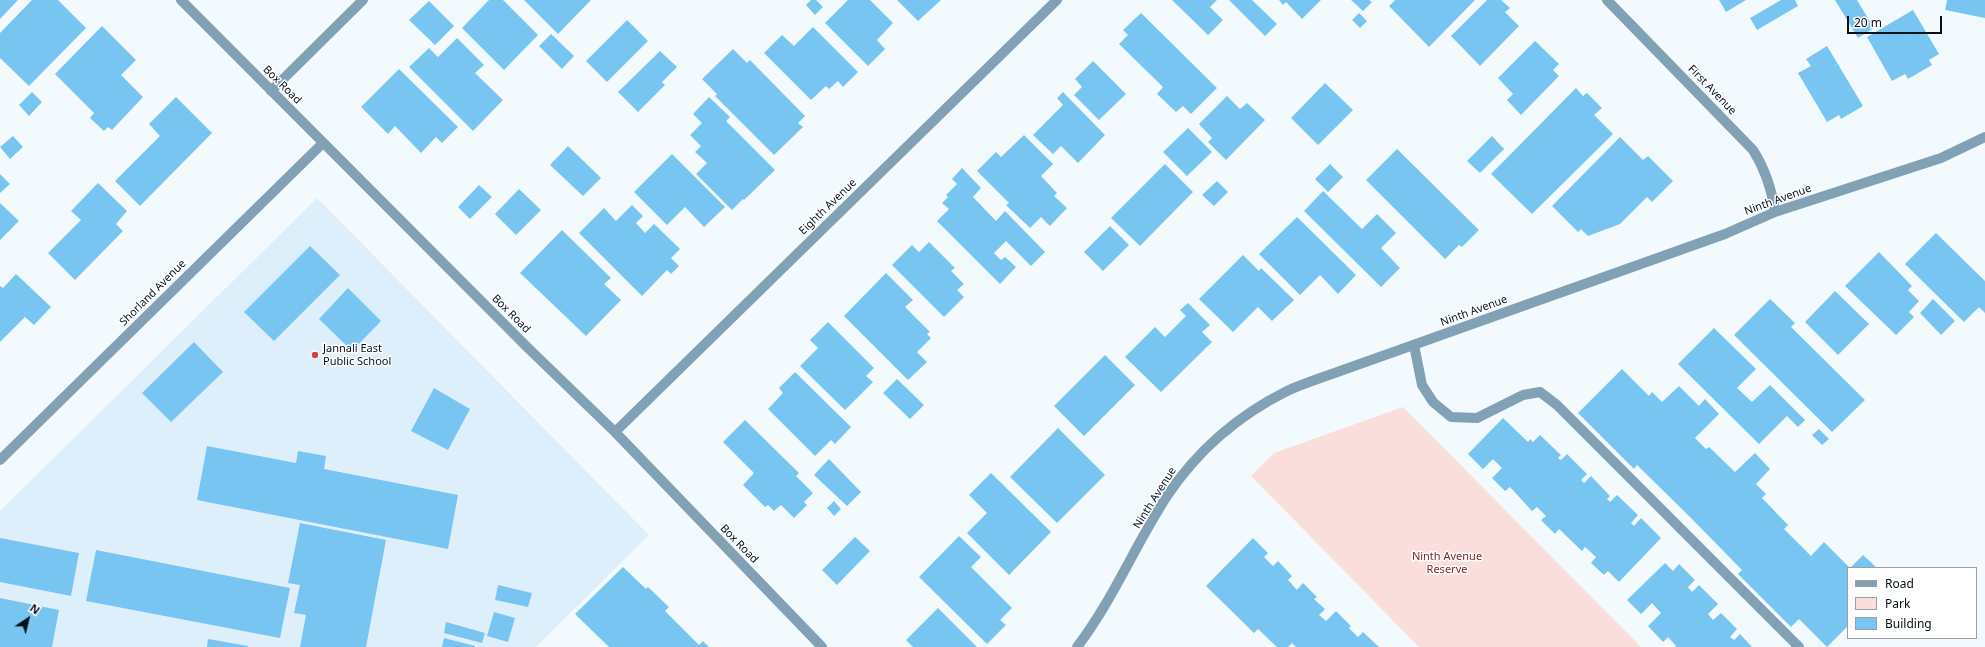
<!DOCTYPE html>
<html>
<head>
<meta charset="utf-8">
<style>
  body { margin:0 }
  #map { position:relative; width:1985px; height:647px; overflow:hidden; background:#f3fafe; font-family:"Noto Sans",sans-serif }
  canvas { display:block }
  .legend { position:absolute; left:1847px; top:567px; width:130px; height:72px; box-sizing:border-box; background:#fff; border:1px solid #9ba0a3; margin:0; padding:5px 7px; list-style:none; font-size:12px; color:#041118 }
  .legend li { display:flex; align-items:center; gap:8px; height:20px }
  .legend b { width:20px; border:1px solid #9ba0a3 }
  .north { position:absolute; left:8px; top:599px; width:40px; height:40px; -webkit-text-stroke:3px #fff; paint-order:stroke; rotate:35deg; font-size:11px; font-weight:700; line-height:16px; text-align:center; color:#041118 }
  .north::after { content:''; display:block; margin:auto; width:14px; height:18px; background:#041118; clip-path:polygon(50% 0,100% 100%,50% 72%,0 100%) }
  .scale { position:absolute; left:1847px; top:16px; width:95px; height:18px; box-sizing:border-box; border:2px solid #041118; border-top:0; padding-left:5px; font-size:12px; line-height:14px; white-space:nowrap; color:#041118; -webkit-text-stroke:3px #fff; paint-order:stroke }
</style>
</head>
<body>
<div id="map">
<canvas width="1985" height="647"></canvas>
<ul class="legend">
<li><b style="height:5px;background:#82a1b4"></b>Road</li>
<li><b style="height:11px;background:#fadedc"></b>Park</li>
<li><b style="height:11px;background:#79c5f2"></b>Building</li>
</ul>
<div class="north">N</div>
<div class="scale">20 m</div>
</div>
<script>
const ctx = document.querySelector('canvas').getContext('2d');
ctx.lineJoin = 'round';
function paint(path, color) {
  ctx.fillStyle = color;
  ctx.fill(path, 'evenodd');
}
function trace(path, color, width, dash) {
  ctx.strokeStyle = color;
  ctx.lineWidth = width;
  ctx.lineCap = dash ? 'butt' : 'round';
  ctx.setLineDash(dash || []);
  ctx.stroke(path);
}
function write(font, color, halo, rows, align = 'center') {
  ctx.font = font + ' "Noto Sans",sans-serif';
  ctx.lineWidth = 3;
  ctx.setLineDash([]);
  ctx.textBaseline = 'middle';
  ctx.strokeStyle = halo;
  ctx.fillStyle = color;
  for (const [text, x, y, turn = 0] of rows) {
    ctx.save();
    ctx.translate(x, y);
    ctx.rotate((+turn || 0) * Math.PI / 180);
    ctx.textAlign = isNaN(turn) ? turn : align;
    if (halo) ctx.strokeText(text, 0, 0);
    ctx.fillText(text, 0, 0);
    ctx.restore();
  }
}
const built = new Path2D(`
  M317,198L649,535L536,647H0V511Z`);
const green = new Path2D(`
  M1403,407L1641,647H1419L1251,476L1274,453Z`);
const building = new Path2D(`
  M0,0H18L0,19Z
  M32,0H58L86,28L29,86L0,58V33Z
  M489,0H503L538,35L504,70L462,28Z
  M524,0H591L558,34Z
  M811,0H816L823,7L815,15L806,5Z
  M848,0H870L893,23L877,40L885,49L868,66L825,23Z
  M897,0H941L918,21Z
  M1172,0H1217L1210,7L1223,20L1208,35Z
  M1229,0H1252L1277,24L1265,36Z
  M1279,0H1321L1302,19L1286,2L1283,5Z
  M1351,0H1369L1372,2L1363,11Z
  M1395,0H1475L1429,47L1389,6Z
  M1487,0H1501L1510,8L1505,12L1519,26L1480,66L1451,36Z
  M1719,0H1746L1726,12Z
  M1781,0H1795L1798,6L1757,30L1750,18Z
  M1835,0H1857L1874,28L1858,38Z
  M1947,0H1985V18L1945,10Z
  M429,1L454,26L435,45L409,20Z
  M1913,10L1939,54L1929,60L1932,65L1908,79L1905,74L1892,81L1867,37Z
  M1141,13L1217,88L1191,114L1183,106L1176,112L1157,94L1163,87L1119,44L1128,35L1123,30Z
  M1359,13L1367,21L1360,28L1352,20Z
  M627,20L648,41L607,82L586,61Z
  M102,26L136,60L121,75L143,97L112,130L108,127L104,131L90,118L94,113L55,74Z
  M813,27L858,72L843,87L838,81L829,89L826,86L811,100L764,53L782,35L794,46Z
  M551,34L574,56L562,69L539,46Z
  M457,38L484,65L475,73L503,100L473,131L409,67L429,48L438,57Z
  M1535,41L1559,64L1553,70L1559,76L1521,115L1507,100L1513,94L1498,78Z
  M1827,46L1863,106L1841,119L1839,115L1827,122L1798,73L1811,66L1806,59Z
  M733,49L747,63L750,60L805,116L798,123L803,127L774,155L715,96L717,94L702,79Z
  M660,51L677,67L662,82L665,85L638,112L618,92Z
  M1093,61L1126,94L1099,120L1074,95L1082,87L1075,79Z
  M399,69L458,127L442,143L436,137L421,153L395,126L388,134L361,107Z
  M1325,83L1353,110L1318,145L1291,118Z
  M1576,88L1583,96L1587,93L1602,108L1594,115L1613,134L1532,214L1491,174Z
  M32,92L42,102L29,116L19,105Z
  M1063,92L1105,135L1078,163L1061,146L1053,154L1033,135L1063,105L1057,98Z
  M1227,96L1240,109L1247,103L1265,120L1226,160L1208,142L1212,138L1199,124Z
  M176,97L212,133L140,206L115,181L160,136L149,124Z
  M709,97L730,117L726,121L775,170L744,200L743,199L732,210L696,174L707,163L695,152L701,146L690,135L702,123L693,114Z
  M1188,128L1212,152L1187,176L1163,152Z
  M1024,135L1053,164L1041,176L1057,193L1054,196L1067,208L1050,226L1041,217L1030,228L1006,205L1009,203L977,171L996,152L1001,157Z
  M13,136L23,147L10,159L0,147Z
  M1492,136L1504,149L1480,173L1467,161Z
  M1620,137L1643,160L1648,156L1673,181L1652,202L1647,197L1620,224L1588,236L1581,229L1578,232L1552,206Z
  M568,146L601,178L583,196L550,165Z
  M1397,149L1479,230L1462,247L1459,245L1445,259L1366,180Z
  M672,154L725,207L704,227L685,207L667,225L634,192Z
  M1165,164L1193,192L1140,246L1111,218Z
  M1330,164L1343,177L1328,192L1315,179Z
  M962,168L981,188L973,197L996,221L1005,211L1045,252L1031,266L1006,241L994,253L1001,260L1005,257L1016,267L1000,284L937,221L949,209L942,203L948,197L946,195L957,184L952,179Z
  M0,174L10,184L0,193Z
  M1217,181L1228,192L1214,206L1202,195Z
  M98,183L127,211L116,224L123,231L75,280L48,253L81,220L71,211Z
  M479,185L492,197L470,219L458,207Z
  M519,189L541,210L516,235L495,214Z
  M1323,191L1362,229L1377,214L1396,233L1381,248L1400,268L1381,287L1304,211Z
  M0,203L19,221L0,240Z
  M632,205L643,216L636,223L645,233L654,224L680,249L671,258L679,266L671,274L667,270L642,296L579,233L604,208L616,221Z
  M1297,217L1356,275L1338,294L1320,275L1300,295L1259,254Z
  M1110,226L1129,245L1103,271L1084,252Z
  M562,230L611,278L604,284L621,300L586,336L520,273Z
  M1936,233L1985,281V313L1979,307L1964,322L1905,264Z
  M929,242L955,268L951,271L964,284L957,290L964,297L944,317L892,265L912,245L919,252Z
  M310,246L340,275L274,341L244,312Z
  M1879,252L1912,286L1908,290L1919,301L1909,312L1914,317L1896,335L1845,286Z
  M1243,255L1259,271L1261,268L1294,300L1272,321L1258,307L1233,332L1199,299Z
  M886,273L913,300L905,307L930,332L927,334L931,338L917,352L927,362L908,380L844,316Z
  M16,274L51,307L34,325L25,317L0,342V286L3,288Z
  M348,288L381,321L352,351L319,319Z
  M1835,291L1869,324L1838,355L1805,322Z
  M1770,299L1795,323L1791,327L1865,400L1832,432L1734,335Z
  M1933,299L1955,321L1941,335L1920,313Z
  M1188,303L1210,325L1202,332L1212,342L1161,392L1125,357L1155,327L1165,337L1186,316L1180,310Z
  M828,322L874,368L866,376L873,382L845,410L800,366L818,348L810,340Z
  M1714,328L1756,369L1737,388L1752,402L1770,385L1805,420L1798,427L1787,416L1759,444L1678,364Z
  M194,342L223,372L171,422L142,393Z
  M1105,355L1135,385L1084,436L1054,406Z
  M1622,369L1649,396L1652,392L1662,402L1679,386L1699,406L1705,399L1719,414L1695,438L1706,449L1709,447L1735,472L1755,453L1770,469L1756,484L1766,494L1762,498L1788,525L1784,529L1811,556L1824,542L1850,568L1863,555L1877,568H1848V626L1827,647L1799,619L1791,627L1738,574L1742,570L1690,517L1637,465L1634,469L1578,413Z
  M795,372L851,427L835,444L831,440L815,456L768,409L783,393L779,388Z
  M897,379L924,405L910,419L883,393Z
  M434,388L470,409L448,450L411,431Z
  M1503,418L1528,442L1530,439L1533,442L1540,435L1561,455L1558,458L1561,460L1567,454L1587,474L1581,480L1584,483L1591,476L1610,496L1607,499L1610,502L1617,495L1638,515L1631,523L1634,526L1641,518L1661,538L1619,582L1608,571L1604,575L1591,563L1596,557L1585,547L1582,551L1559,529L1555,534L1541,520L1546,516L1537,507L1532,511L1510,487L1505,491L1492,478L1502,468L1493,459L1483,469L1468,454Z
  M745,420L799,473L796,476L813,493L804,502L807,505L794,518L781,505L774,511L768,505L765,507L743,485L754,473L723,442Z
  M1058,428L1105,475L1057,523L1010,477Z
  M1819,429L1829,439L1822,445L1812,435Z
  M207,446L296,463L298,451L326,456L324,469L458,495L448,549L197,500Z
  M829,459L861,492L847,506L814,475Z
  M991,473L1051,532L1009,575L967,533L987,513L969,495Z
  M834,501L841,509L834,516L827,508Z
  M300,523L386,540L366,647H300L306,615L294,613L300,585L288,583Z
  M959,536L981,557L971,567L1012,608L1000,620L1006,625L987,644L919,577Z
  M855,537L870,551L837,585L822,570Z
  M0,538L79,553L71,596L0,582Z
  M1253,538L1268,553L1264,557L1273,566L1278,561L1292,576L1288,580L1297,590L1303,583L1317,597L1314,599L1325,609L1319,615L1326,621L1336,611L1351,626L1349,628L1358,637L1363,632L1379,647H1296L1292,643L1288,647H1277L1258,629L1254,633L1206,586Z
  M96,550L290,588L280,638L86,601Z
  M1665,563L1673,571L1679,564L1695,580L1688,587L1692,592L1699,585L1718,604L1708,614L1713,620L1721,613L1737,629L1730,637L1734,640L1740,634L1752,647H1675L1676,646L1668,637L1663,642L1648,626L1661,613L1652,603L1641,614L1627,600Z
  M623,567L646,589L648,587L669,607L665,611L699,645L703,641L709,647H609L575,614Z
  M498,585L532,593L528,607L495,600Z
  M0,598L59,610L52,647H0Z
  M938,608L977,647H913L906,640Z
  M494,612L515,618L508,642L487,636Z
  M446,622L485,633L482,643L444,633Z
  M444,638L475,646V647H442Z
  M208,639L248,646V647H207Z`);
const lane = new Path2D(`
  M1414,345L1422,385L1433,402L1451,417L1477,418L1523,395L1540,392L1557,405L1799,647`);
const street = new Path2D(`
  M181,0L528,348L615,432L822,647
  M1607,0L1753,150C1765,169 1772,190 1775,212
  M271,91L363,0
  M615,432L1057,0
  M0,460L323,143
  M1077,647C1113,600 1135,545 1167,496C1197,451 1239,415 1287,391C1300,385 1315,380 1329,375L1725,234L1775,212L1941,158L1985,137`);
const markers = [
  [315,355,4,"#d24249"]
];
const streetNames = [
  ["Box Road",282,85,45],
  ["First Avenue",1712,90,46],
  ["Ninth Avenue",1778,200,-20],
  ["Eighth Avenue",828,207,-44],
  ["Shorland Avenue",153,293,-45],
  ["Ninth Avenue",1474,311,-20],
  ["Box Road",511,314,45],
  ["Ninth Avenue",1155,498,-58],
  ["Box Road",739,544,46]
];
const poiNames = [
  ["Jannali East",323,349],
  ["Public School",323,362]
];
const parkNames = [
  ["Ninth Avenue",1447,557],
  ["Reserve",1447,570]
];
paint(built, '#ddeffa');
paint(green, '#fadedc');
paint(building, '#79c5f2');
trace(lane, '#82a1b4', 10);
trace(street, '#82a1b4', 10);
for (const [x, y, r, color] of markers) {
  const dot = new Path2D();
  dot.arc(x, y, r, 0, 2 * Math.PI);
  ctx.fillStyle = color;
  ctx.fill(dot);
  trace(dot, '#fff', 1.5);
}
write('11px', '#041118', '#fff', streetNames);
write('11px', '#041118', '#fff', poiNames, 'left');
write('11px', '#7d1f25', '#fff', parkNames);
</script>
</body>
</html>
